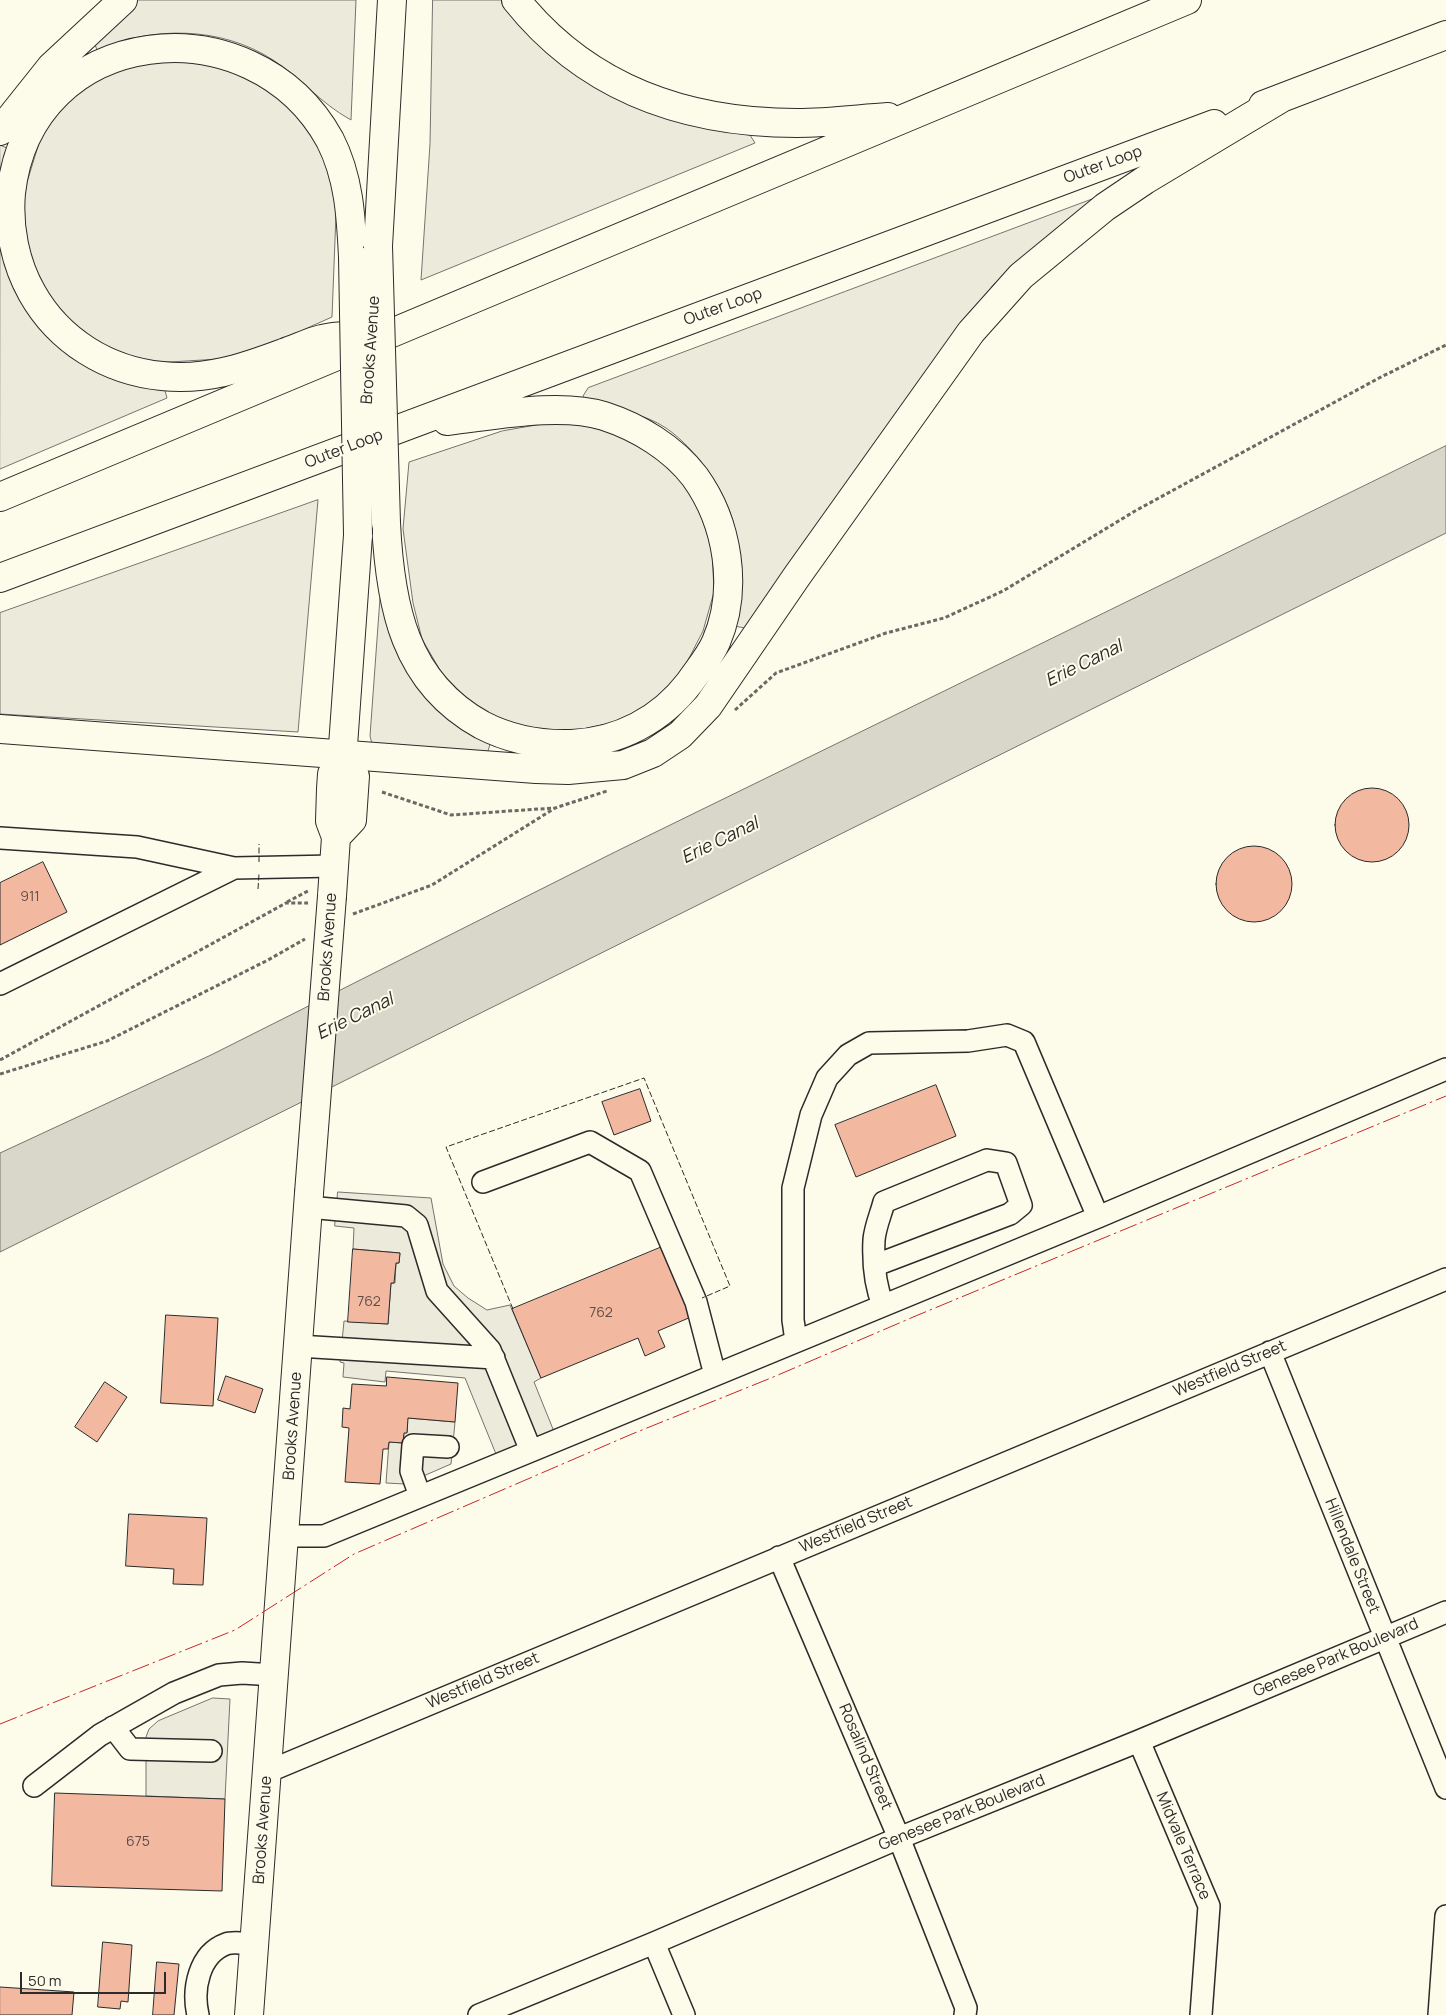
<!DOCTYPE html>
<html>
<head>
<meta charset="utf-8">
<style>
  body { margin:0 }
  #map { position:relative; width:1446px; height:2015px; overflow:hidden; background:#fdfbea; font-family:Manrope,sans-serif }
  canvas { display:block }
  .scale { position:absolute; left:20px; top:1972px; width:146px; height:22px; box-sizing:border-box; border:2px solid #2b2b2b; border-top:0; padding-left:6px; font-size:15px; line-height:18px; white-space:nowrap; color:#2b2b2b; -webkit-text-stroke:4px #fdfbea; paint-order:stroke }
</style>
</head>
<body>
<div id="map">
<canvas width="1446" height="2015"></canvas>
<div class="scale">50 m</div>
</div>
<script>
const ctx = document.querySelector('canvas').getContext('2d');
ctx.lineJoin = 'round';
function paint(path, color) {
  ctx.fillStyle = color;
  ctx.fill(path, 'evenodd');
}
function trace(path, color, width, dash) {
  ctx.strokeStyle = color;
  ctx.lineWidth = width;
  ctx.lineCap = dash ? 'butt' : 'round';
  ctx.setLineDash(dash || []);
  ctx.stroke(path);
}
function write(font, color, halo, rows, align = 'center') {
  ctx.font = font + ' Manrope,sans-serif';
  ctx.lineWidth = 4;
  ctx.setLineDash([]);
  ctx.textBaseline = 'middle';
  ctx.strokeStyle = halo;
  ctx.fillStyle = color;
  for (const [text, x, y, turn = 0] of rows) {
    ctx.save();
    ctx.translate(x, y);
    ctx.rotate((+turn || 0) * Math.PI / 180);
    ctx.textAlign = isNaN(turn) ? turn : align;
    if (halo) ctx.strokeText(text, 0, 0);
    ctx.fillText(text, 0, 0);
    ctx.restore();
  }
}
const green = new Path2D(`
  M139,0H356L351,120C320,103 301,78 273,60C221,26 152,26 97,50L93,39Z
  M433,0H507L514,10L718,130L750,135L755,143L421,280L430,144Z
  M197,55L281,95L322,151L333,180L336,214L332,317L269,345L219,359L153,363L126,357L104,347L73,324L58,310L44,288L33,262L25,235L23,195L43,130L61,107L117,66Z
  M0,145L9,149L0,187Z
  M1103,195L994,284L930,366L745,628L734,626C734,597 737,567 736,538C733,499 698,450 666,428C644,413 613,409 587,402L583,396L588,388Z
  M0,233L20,295L163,383L167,398L0,469Z
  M548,423L599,425L654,452L678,476L699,509L712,549L714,592L703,631L686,664L668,688L641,710L615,722L584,729L552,731L517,726L486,713L461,693L441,672L422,639L413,603L403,529L409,462L502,431Z
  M318,500L298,732L0,714V613Z
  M384,596V601L492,738L487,754L372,744L370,736L380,598Z`);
const parking = new Path2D(`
  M338,1192L431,1198L443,1264L454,1286L468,1298L487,1310L510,1305L541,1378L534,1382L555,1434L498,1459L465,1378L386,1371L385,1382L343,1377L344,1363L340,1362L344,1321L388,1324L391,1283H395L396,1263H399L400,1253L353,1249L354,1228L335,1226Z
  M408,1418L455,1422L451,1464L405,1484L386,1483L389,1442L403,1443L404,1433L407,1432Z
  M213,1698L230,1699L225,1799L146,1796V1737L149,1729L158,1721Z`);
const water = new Path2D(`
  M1446,446V533L0,1252V1153L211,1055L615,852Z`);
const building = new Path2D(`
  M1335 825a37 37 0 1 1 74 0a37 37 0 1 1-74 0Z
  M1216 884a38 38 0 1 1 76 0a38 38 0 1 1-76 0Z
  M43,862L67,912L0,945V883Z
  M936,1085L956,1136L856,1177L835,1125Z
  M640,1089L651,1121L614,1135L602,1102Z
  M662,1247L691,1317L658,1331L665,1347L645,1356L638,1338L541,1378L512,1309Z
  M353,1249L400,1253L399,1263H396L394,1283H391L388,1324L348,1322Z
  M166,1315L218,1318L213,1406L161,1403Z
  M226,1376L263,1389L255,1413L218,1400Z
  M387,1377L458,1383L455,1422L408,1418L407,1433H404L403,1443L389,1442L388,1449H383L380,1484L345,1482L349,1428L342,1427L343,1408L350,1409L352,1384L386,1386Z
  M105,1382L127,1397L97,1442L75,1427Z
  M129,1514L207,1518L203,1585L173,1584L174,1569L126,1566Z
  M55,1793L225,1799L222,1891L52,1886Z
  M103,1942L132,1945L128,2002L121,2001L120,2009L98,2007Z
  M157,1962L179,1964L174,2015H153Z
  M0,1987L74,1992L72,2015H0Z`);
const path = new Path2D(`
  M735,710L776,673L886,633L944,618L1003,591L1135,511L1379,378L1446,345
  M382,792L451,815L554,808
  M287,902L308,891
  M353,914L432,885L555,808L607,791
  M0,1060L286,903H308
  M0,1074L107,1041L268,960L305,939`);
const minor = new Path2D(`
  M0,838L137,847L234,868L334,866
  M0,984L234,868
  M483,1182L590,1142L640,1171L696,1302L715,1375
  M876,1265L1010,1214L1021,1205L1006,1163L987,1160L884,1202C881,1214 875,1227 874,1240C873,1261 875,1285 883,1305
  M796,1341L793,1320V1188L811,1115L827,1078L848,1055L869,1043L968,1041L1007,1035L1024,1042L1098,1217
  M298,1346L494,1358
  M1270,1352L1446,1788
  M531,1451L1098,1217L1446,1069
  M420,1496L411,1471L413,1445L448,1447
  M285,1536H324L531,1451L490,1350L437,1291L417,1225L406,1216L308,1207
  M779,1557L899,1838L966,2008L965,2015
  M113,1727L130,1749L211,1751
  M1139,1741L1209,1906L1201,2015
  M267,1772L1446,1279
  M34,1786L100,1735L174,1693L219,1675L242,1673L275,1675
  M654,1943L684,2015
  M198,2015C192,1989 199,1954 226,1944C234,1941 246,1944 254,1944
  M479,2015L654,1943L899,1838L1139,1741L1446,1612
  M1439,2015L1446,1916`);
const major = new Path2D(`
  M378,246L392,0
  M336,837L352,820L355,776L342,760
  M332,896L336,837L330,821L331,789L332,774L342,760L358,535
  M249,2015L309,1193`);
const highway = new Path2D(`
  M516,0C587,89 686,123 797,123C827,123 858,119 888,117
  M1263,105L1446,35
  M0,131L51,67L123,0
  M353,257C351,216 349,177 330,140C253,0 30,22 11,193C8,227 15,263 32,293C59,341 108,371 162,376C205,381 243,368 283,353C296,349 309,342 322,339C337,335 354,336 369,334
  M0,497L1187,0
  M386,523C390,605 404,682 482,725C509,739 541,745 571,744C619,742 661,720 690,682C699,669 710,656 716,642C739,589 728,523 695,477C673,448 638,427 604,416C559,402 493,416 447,421
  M0,578L1214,124
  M0,729L536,769L568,770L623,765L653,753L680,735L708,706L797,576L971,332L1021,276L1105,207L1145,180L1280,99`);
const majorBridge = new Path2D(`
  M309,1193L332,896`);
const highwayBridge = new Path2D(`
  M378,246L386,523
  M353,257L358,535`);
const fence = new Path2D(`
  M259,862V844
  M258,889L259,874
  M513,1309L446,1147L644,1078L730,1286L702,1298`);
const power = new Path2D(`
  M0,1724L235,1630L354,1554L632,1434L771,1378L918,1315L1446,1096`);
const numberNames = [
  ["911",30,897],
  ["762",369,1302],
  ["762",601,1313],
  ["675",138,1842]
];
const streetNames = [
  ["Outer Loop",1103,165,-20],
  ["Outer Loop",723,307,-20],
  ["Brooks Avenue",371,350,-86],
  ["Outer Loop",344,449,-21],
  ["Brooks Avenue",328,947,-86],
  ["Westfield Street",1230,1369,-23],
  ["Brooks Avenue",293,1426,-86],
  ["Westfield Street",856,1525,-23],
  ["Hillendale Street",1352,1556,68],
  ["Genesee Park Boulevard",1336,1658,-23],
  ["Westfield Street",483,1681,-23],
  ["Rosalind Street",865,1757,67],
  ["Genesee Park Boulevard",962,1813,-22],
  ["Brooks Avenue",263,1830,-86],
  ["Midvale Terrace",1183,1846,67]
];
const waterNames = [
  ["Erie Canal",1084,664,-26],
  ["Erie Canal",720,841,-26],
  ["Erie Canal",355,1017,-26]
];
paint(green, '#ecebdb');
trace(green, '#74746e', 1);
paint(parking, '#eceadb');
trace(parking, '#74746e', 1);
paint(water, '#d8d7c9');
trace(water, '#74746e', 1);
paint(building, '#f2b8a0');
trace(building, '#2b2b2b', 1);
trace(minor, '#2b2b2b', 24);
trace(major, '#2b2b2b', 30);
trace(highway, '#2b2b2b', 30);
trace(path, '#6a6964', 3, [4, 2.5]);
trace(minor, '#fdfbea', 21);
trace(major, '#fdfbea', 28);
trace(highway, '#fdfbea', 28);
trace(majorBridge, '#2b2b2b', 30, []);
trace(highwayBridge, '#2b2b2b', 30, []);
trace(majorBridge, '#fdfbea', 28);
trace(highwayBridge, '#fdfbea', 28);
trace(fence, '#2b2b2b', 1, [6, 2.5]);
trace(power, '#c62828', 1, [18, 4, 2.5, 4]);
write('14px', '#5d4e48', null, numberNames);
write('16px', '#2b2b2b', '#fdfbea', streetNames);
write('italic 18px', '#2b2b2b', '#fdfbea', waterNames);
</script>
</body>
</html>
